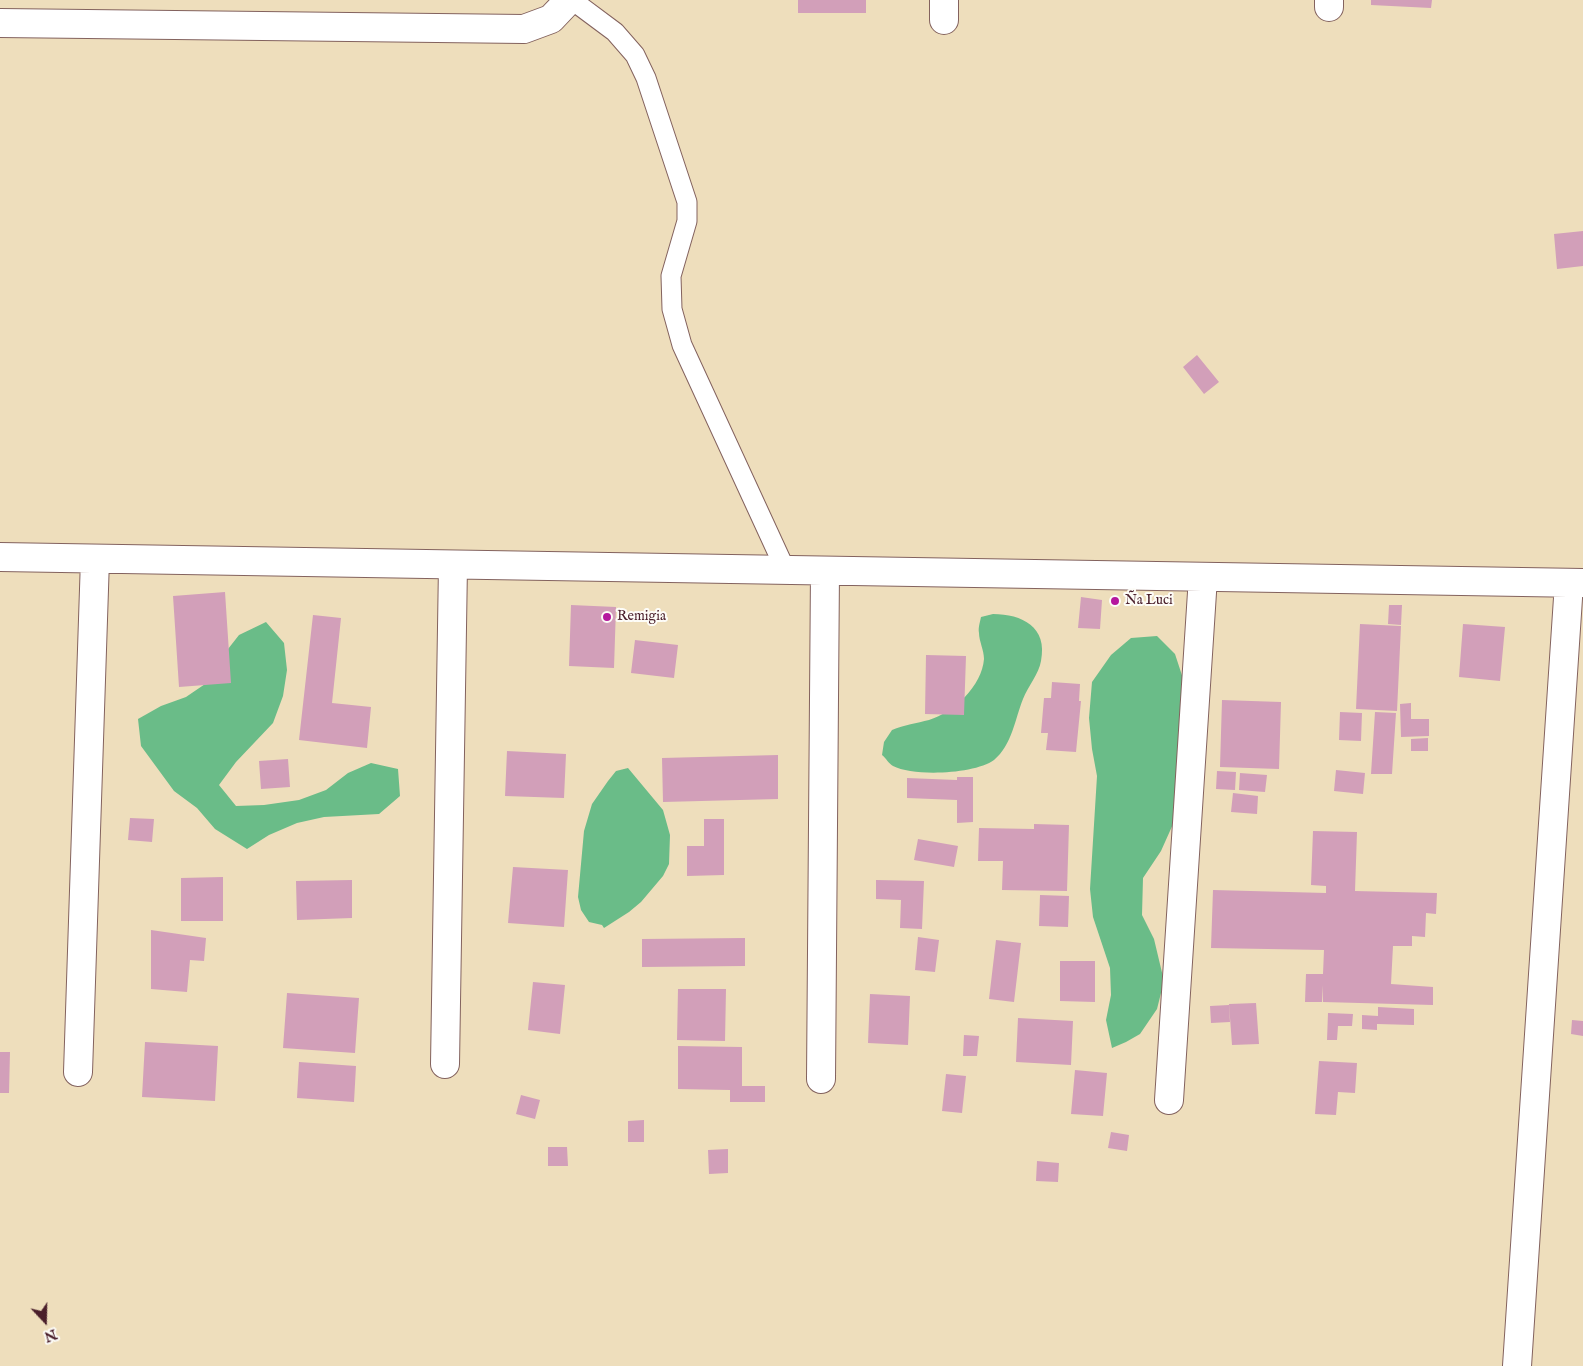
<!DOCTYPE html>
<html>
<head>
<meta charset="utf-8">
<style>
  body { margin:0 }
  #map { position:relative; width:1583px; height:1366px; overflow:hidden; background:#eedebc; font-family:"IM FELL English",serif }
  canvas { display:block }
  .north { position:absolute; left:20px; top:1296px; width:50px; height:50px; -webkit-text-stroke:4px #fdfcf7; paint-order:stroke; rotate:159deg; font-size:14px; font-weight:700; line-height:20px; text-align:center; color:#4a1f2b }
  .north::after { content:''; display:block; margin:auto; width:18px; height:22px; background:#4a1f2b; clip-path:polygon(50% 0,100% 100%,50% 72%,0 100%) }
</style>
</head>
<body>
<div id="map">
<canvas width="1583" height="1366"></canvas>
<div class="north">N</div>
</div>
<script>
const ctx = document.querySelector('canvas').getContext('2d');
ctx.lineJoin = 'round';
function paint(path, color) {
  ctx.fillStyle = color;
  ctx.fill(path, 'evenodd');
}
function trace(path, color, width, dash) {
  ctx.strokeStyle = color;
  ctx.lineWidth = width;
  ctx.lineCap = dash ? 'butt' : 'round';
  ctx.setLineDash(dash || []);
  ctx.stroke(path);
}
function write(font, color, halo, rows, align = 'center') {
  ctx.font = font + ' "IM FELL English",serif';
  ctx.lineWidth = 4;
  ctx.setLineDash([]);
  ctx.textBaseline = 'middle';
  ctx.strokeStyle = halo;
  ctx.fillStyle = color;
  for (const [text, x, y, turn = 0] of rows) {
    ctx.save();
    ctx.translate(x, y);
    ctx.rotate((+turn || 0) * Math.PI / 180);
    ctx.textAlign = isNaN(turn) ? turn : align;
    if (halo) ctx.strokeText(text, 0, 0);
    ctx.fillText(text, 0, 0);
    ctx.restore();
  }
}
const forest = new Path2D(`
  M993,614C1022,614 1048,627 1041,661C1039,674 1028,686 1023,699C1015,719 1012,745 994,760C975,774 914,777 893,766C889,764 886,758 882,755L884,742L892,730C904,725 917,723 929,720C954,712 982,686 984,659C984,650 979,641 979,633C978,628 980,622 981,617Z
  M266,622L284,643L287,670L283,696L273,723L236,762L219,785L236,806L264,805L299,800L326,790L348,773L371,763L398,769L400,796L379,814L324,817L297,823L269,835L247,849L215,829L197,808L174,791L141,746L138,719L161,706L186,697L208,682L221,658L239,635Z
  M1157,636L1175,654L1192,706L1178,813L1161,851L1143,878L1142,915L1154,939L1164,981L1157,1009L1140,1034L1126,1042L1112,1048L1106,1020L1111,995L1110,968L1093,917L1090,889L1097,776L1092,749L1089,718L1092,682L1111,655L1131,638Z
  M628,768L663,810L670,835L669,864L663,876L641,902L629,912L604,928L602,925L589,922L581,910L578,897L584,831L592,804L608,781L616,771Z`);
const building = new Path2D(`
  M798,0H866V13H798Z
  M1371,0H1432L1431,8L1371,5Z
  M1583,231V266L1557,269L1554,234Z
  M1197,355L1219,382L1204,394L1183,367Z
  M225,592L231,683L179,687L173,596Z
  M1081,597L1102,600L1100,629L1078,628Z
  M571,605L616,607L614,668L569,666Z
  M1389,605H1402L1401,625L1388,624Z
  M313,615L341,618L332,703L371,707L367,748L299,740Z
  M1360,624L1401,626L1397,711L1356,709Z
  M1463,624L1505,627L1500,681L1459,677Z
  M635,640L678,645L674,678L631,673Z
  M926,655L966,656L964,715L925,714Z
  M1052,682L1080,684L1079,701H1081L1076,752L1046,750L1048,733H1041L1044,698H1051Z
  M1222,700L1281,702L1279,769L1220,767Z
  M1411,703V719H1429V736L1401,737L1400,704Z
  M1340,712L1362,713L1361,741L1339,740Z
  M1375,712L1396,713L1392,774H1371Z
  M1428,738V751H1411V739Z
  M507,751L566,754L564,798L505,796Z
  M778,755V799L663,802L662,758Z
  M288,759L290,787L261,789L259,761Z
  M1336,770L1365,773L1363,794L1334,791Z
  M1217,771L1236,772L1235,790L1216,789Z
  M1240,773L1267,775L1265,792L1239,790Z
  M957,777H973V822L957,823V800L907,798V778L957,780Z
  M1233,793L1258,796L1257,814L1231,812Z
  M130,818L154,819L152,842L128,840Z
  M704,819H724V875L687,876V846H704Z
  M1034,824L1069,825L1067,891L1002,890L1003,861H978L979,828L1034,829Z
  M1313,831L1357,832L1355,891L1437,893L1436,914L1426,913L1425,937L1412,936V946H1393L1391,984L1433,987V1005L1323,1002L1322,985V1002H1305L1306,974H1323L1324,950L1211,948L1213,890L1326,893V886L1311,885Z
  M918,839L958,846L954,867L914,860Z
  M513,867L568,870L564,927L508,923Z
  M223,877V921H181V878Z
  M352,880V918L297,920L296,881Z
  M876,880L924,881L922,929L900,928L901,900L876,899Z
  M1040,895L1069,896L1068,927L1039,926Z
  M151,930L206,938L204,961L190,960L187,992L151,989Z
  M918,937L939,940L935,972L915,970Z
  M745,938V966L642,967V939Z
  M996,940L1021,943L1014,1002L989,999Z
  M1060,961H1095V1002L1060,1001Z
  M533,982L565,985L560,1034L528,1030Z
  M678,989H726L725,1041L677,1040Z
  M287,993L359,998L355,1053L283,1048Z
  M870,994L910,996L908,1045L868,1043Z
  M1256,1003L1259,1044L1232,1045L1229,1004Z
  M1229,1005L1230,1022L1211,1023L1210,1006Z
  M1378,1007L1414,1009V1025L1377,1024V1030L1362,1029V1015L1378,1016Z
  M1328,1013L1353,1014L1352,1026H1338L1337,1040H1327Z
  M1018,1018L1073,1021L1071,1065L1016,1062Z
  M1572,1020L1583,1021V1036L1571,1034Z
  M964,1035L979,1036L977,1056H963Z
  M145,1042L218,1046L215,1101L142,1097Z
  M678,1046L742,1047V1086H765V1102H730V1090L678,1089Z
  M0,1052H10L9,1093H0Z
  M1319,1061L1357,1063L1355,1093L1338,1092L1336,1115L1315,1114Z
  M299,1062L356,1066L354,1102L297,1098Z
  M1075,1070L1107,1073L1103,1116L1071,1114Z
  M946,1074L966,1076L962,1113L942,1111Z
  M521,1095L540,1100L535,1119L516,1114Z
  M644,1120V1142H628V1121Z
  M1111,1132L1129,1135L1127,1151L1108,1148Z
  M548,1147H567L568,1166H548Z
  M728,1149V1173L709,1174L708,1150Z
  M1037,1161L1059,1163L1058,1182L1036,1181Z`);
const service = new Path2D(`
  M572,0L615,32L635,55L646,78L687,202V221L671,276L672,309L682,345L786,571`);
const minor = new Path2D(`
  M944,0V20
  M1329,0V7
  M0,23L524,29L551,19L569,0
  M0,557L1583,583
  M445,1064L453,565
  M78,1072L95,559
  M821,1079L825,571
  M1169,1100L1203,577
  M1517,1366L1569,583`);
const markers = [
  [1115,601,5,"#b5179e"],
  [607,617,5,"#b5179e"]
];
const poiNames = [
  ["Ña Luci",1125,601],
  ["Remigia",617,617]
];
paint(forest, '#6abc88');
paint(building, '#d29fb9');
trace(service, '#83625e', 21);
trace(minor, '#83625e', 30);
trace(service, '#fff', 19);
trace(minor, '#fff', 28);
for (const [x, y, r, color] of markers) {
  const dot = new Path2D();
  dot.arc(x, y, r, 0, 2 * Math.PI);
  ctx.fillStyle = color;
  ctx.fill(dot);
  trace(dot, '#fdfcf7', 2);
}
write('14px', '#4a1f2b', '#fdfcf7', poiNames, 'left');
</script>
</body>
</html>
